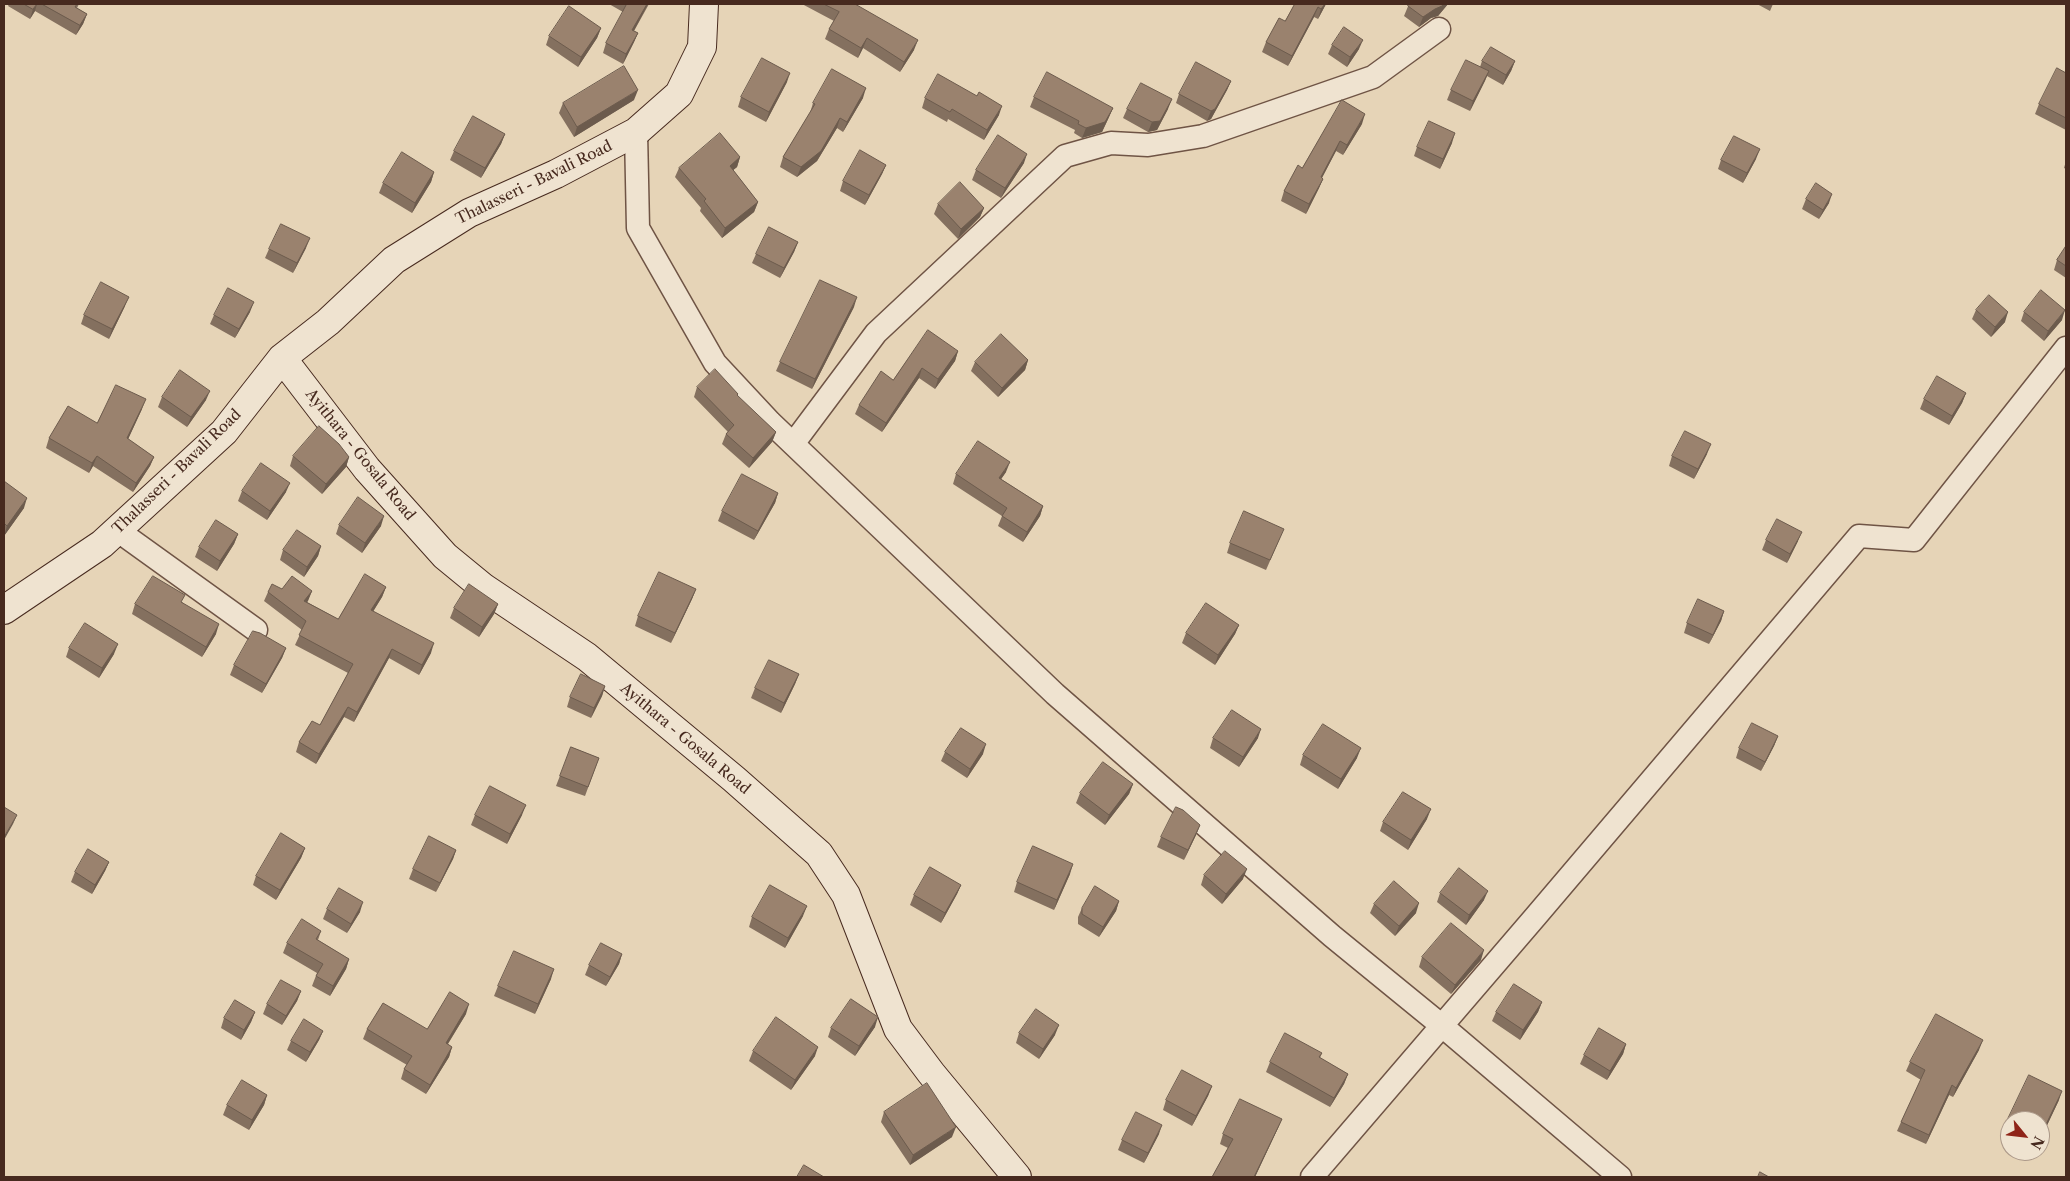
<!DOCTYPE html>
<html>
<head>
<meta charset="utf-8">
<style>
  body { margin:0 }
  #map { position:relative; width:2070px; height:1181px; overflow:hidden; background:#e6d4b7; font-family:"Libre Caslon Text",serif }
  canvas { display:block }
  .frame { position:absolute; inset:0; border:5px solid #472a1f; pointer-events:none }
  .north { position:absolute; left:2000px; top:1111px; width:50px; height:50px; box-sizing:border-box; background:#efe3d0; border:1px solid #ac9989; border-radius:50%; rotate:119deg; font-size:14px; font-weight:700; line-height:20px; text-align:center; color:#472a1f }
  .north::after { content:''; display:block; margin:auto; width:18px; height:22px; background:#8f2418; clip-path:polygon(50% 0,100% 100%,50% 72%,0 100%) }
</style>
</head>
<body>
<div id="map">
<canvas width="2070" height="1181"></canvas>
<div class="frame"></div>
<div class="north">N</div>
</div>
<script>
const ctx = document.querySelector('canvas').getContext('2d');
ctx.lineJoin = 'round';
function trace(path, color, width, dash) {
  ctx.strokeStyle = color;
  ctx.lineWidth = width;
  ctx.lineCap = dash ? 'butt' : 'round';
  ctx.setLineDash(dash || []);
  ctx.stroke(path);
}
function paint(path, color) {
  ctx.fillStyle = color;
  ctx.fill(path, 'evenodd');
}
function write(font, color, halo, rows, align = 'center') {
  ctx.font = font + ' "Libre Caslon Text",serif';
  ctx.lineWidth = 4;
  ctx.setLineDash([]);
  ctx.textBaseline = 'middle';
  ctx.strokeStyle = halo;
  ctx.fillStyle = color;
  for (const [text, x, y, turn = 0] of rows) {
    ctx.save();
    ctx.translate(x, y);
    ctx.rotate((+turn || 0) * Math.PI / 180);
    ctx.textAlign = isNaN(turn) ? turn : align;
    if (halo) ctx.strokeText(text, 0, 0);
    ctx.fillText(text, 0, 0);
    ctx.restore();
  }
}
const street = new Path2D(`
  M636,132L638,228L715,363L770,422L1055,694L1332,936L1441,1025L1620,1177
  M793,444L876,333L1065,156L1111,143L1148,145L1203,136L1373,77L1439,29
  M117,530L256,630
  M1312,1177L1536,916L1859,536L1914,540L2066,348`);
const secondary = new Path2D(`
  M282,358L367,469L445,556L484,588L587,657L734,779L819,854L846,895L898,1029L931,1073L1017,1177
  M4,610L102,544L224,432L282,358L328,322L394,260L469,213L556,174L636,132L679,94L702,47L704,4`);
const wall = new Path2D(`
  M9,4H79L77,8L87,14L83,24L76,35L35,11L30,19L8,6Z
  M609,4H649L634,31L638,33L634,42L623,64L603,53L606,43L623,12Z
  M802,4H855L914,50L900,72L863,48L858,58L825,39L829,29L834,21Z
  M1295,4H1326L1318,19L1314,17L1288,66L1262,52L1266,42L1285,21Z
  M1409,4H1448L1438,16L1431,18L1419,27L1404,16Z
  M1757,4H1773L1770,11Z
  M601,28L597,38L578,67L546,45L549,36Z
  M1332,45L1359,49L1347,67L1328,54Z
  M1482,61H1515L1511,71L1503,85L1487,76L1470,111L1447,100L1451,90L1480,67Z
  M2066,73V130L2035,114L2039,104Z
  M1231,81L1227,90L1211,119L1207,121L1176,103L1179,94Z
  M787,82L766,122L738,107L741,97Z
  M1034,97L1113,108L1109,117L1102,132L1082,138L1074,133L1075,130L1030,107Z
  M863,98L843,132L837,128L817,161L797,177L780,167L783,157L810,113L813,103Z
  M925,98L999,115L984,140L948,119L947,122L922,108Z
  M634,100L574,137L559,113L563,103Z
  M1127,109H1168L1157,130L1148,132L1123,118Z
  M1362,124L1343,155L1336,151L1322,178L1323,179L1319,188L1306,214L1281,201L1284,191L1302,168Z
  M505,134L501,144L481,178L450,160L454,151Z
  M1452,143L1440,169L1414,156L1417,147Z
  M740,157L737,167L733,170L758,202L754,212L722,238L700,211L701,208L675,177L679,168Z
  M1756,159L1743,183L1718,169L1721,160Z
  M2066,161V169L2064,168Z
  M1024,163L1001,198L972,180L976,170Z
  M886,165L882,174L865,205L840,191L843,181Z
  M434,172L431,182L412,213L379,193L383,183Z
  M1806,199L1829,203L1819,219L1802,209Z
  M938,204L984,208L980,217L958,239L934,214Z
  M798,242L794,252L780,278L752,263L756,254Z
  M2066,246V278L2054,270L2057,260Z
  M306,248L293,273L265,258L269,249Z
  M125,306L109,339L81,324L84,315Z
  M854,307L812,389L776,371L780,362Z
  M1976,310L2005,322L1991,337L1972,319Z
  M250,312L235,338L210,324L214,315Z
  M2024,312L2062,320L2044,341L2021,321Z
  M958,351L955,361L935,389L919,378L882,432L855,414L859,405L893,380Z
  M1028,360L1025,370L998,397L971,371L975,362Z
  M697,387L738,394L737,396L776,432L772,442L749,468L722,444L726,434L728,432L694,397Z
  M1966,393L1962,403L1949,425L1920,409L1924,399Z
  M162,397L206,400L187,427L158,407Z
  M142,409L128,439L154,457L150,466L133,492L93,466L89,473L46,448L49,438Z
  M1707,454L1694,479L1669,466L1672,456Z
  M293,456L349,457L346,467L322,494L290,466Z
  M1006,472L1001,479L1043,506L1040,516L1023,542L998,526L1002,516L953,484L956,474Z
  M4,481L24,508L4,536Z
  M242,491L286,492L267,520L238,501Z
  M778,493L775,503L754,540L718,521L722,511Z
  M339,525L381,526L362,553L336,534Z
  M238,534L234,544L217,571L195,557L199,547Z
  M1280,538L1266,570L1227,553L1230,543Z
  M1766,540L1798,541L1787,563L1762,550Z
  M321,546L318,556L304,577L280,560L283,550Z
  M386,587L382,597L373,611L431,653L419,675L389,658L354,722L344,717L316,764L296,752L299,742L320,725L348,673L295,645L302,630L264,601L268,592L312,591L307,602L338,619Z
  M696,589L692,599L671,643L635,626L638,616Z
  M182,602L216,634L202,657L132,614L135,604Z
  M498,604L494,614L479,637L450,618L454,608Z
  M1724,611L1721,621L1709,644L1684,633L1687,623Z
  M1239,625L1235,634L1215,665L1182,643L1186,633Z
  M69,648L114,654L99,678L66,657Z
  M286,648L282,658L262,693L230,675L234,665Z
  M799,674L795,684L781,713L751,698L755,688Z
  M605,686L602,696L591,718L567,707L570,697Z
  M1778,736L1774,746L1761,771L1736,758L1739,748Z
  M1213,738H1258L1239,767L1210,748Z
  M571,747L599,758L585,796L556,786Z
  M945,752L983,754L967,778L941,761Z
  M1303,755L1357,758L1338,789L1300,765Z
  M1133,784L1129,794L1105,825L1076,803L1080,793Z
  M475,815H522L507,844L471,825Z
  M1427,819L1408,850L1380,831L1383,822Z
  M1200,825L1196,835L1184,860L1157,847L1161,837Z
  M305,848L301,858L276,900L253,885L256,876Z
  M456,850L453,859L436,892L409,879L413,869Z
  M109,862L105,871L92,894L71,882L75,872Z
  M1070,874L1054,910L1014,892L1017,882Z
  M1204,875L1243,879L1222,904L1201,885Z
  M961,885L957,894L941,923L910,905L914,895Z
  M1440,893L1484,900L1466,925L1437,902Z
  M1119,901L1116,911L1099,937L1078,924V917L1082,908Z
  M1374,904L1416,913L1395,936L1370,913Z
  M327,909L360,912L347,933L323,919Z
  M803,916L785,948L749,927L752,917Z
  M321,931L318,940L349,959L346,969L330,996L312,986L317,973L283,953L287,943Z
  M622,954L619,964L606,986L585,975L589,965Z
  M1422,957L1481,960L1451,994L1419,967Z
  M551,979L535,1014L494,996L498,986Z
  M301,991L297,1001L282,1025L263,1014L267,1004Z
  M1542,1002L1538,1012L1520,1040L1492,1021L1496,1012Z
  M255,1012L251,1022L241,1040L221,1028L224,1018Z
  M466,1014L448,1044L452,1047L449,1057L426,1094L401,1079L404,1069L407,1065L363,1039L367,1029H427Z
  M875,1027L855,1056L828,1037L831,1028Z
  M323,1031L319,1040L306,1062L287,1050L291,1041Z
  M1019,1033L1055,1035L1039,1059L1016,1043Z
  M1626,1044L1623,1054L1607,1080L1580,1064L1584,1055Z
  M1979,1050L1953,1097L1949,1095L1926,1144L1897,1131L1901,1122L1921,1080L1906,1071L1910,1062Z
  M753,1051L815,1056L791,1090L749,1061Z
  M1322,1053L1320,1058L1348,1074L1344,1084L1330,1107L1266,1072L1270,1062Z
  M1212,1086L1208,1096L1192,1126L1163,1110L1166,1100Z
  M267,1095L264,1105L249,1130L223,1115L227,1105Z
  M2059,1100L2040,1140V1121H2010V1131L2004,1128L2008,1119Z
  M884,1112L952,1137L910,1165L881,1122Z
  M1282,1119L1278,1128L1255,1177H1212L1228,1148L1220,1144L1223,1134Z
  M1159,1134L1144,1163L1118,1150L1122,1140Z`);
const shadedWall = new Path2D(`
  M37,4L35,11L30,19L33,9Z
  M647,4H648L629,40L632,30Z
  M1325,4H1326L1318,19L1321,9Z
  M1444,4H1448L1438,16L1431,18L1419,27L1423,17L1435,9Z
  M1318,7L1314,17L1288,66L1292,56Z
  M87,14L83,24L76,35L80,25Z
  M601,28L597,38L578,67L581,57Z
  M638,33L634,42L623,64L626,54Z
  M867,38L863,48L858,58L861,48Z
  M918,40L914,50L900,72L904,62Z
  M1363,40L1359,49L1347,67L1350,57Z
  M1515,61L1511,71L1503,85L1506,75Z
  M1489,71L1485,81L1470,111L1473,101Z
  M790,73L787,82L766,122L769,112Z
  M1231,81L1227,90L1211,119L1207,121L1211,111Z
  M866,88L863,98L843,132L847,122Z
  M638,90L634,100L574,137L577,127Z
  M1172,99L1168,109L1157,130L1148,132L1152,122Z
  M1002,106L999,115L984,140L987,130Z
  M1113,108L1109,117L1102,132L1082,138L1086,128Z
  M1365,114L1362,124L1343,155L1347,145Z
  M840,118L837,128L817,161L797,177L801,167Z
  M1455,133L1452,143L1440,169L1443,159Z
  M505,134L501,144L481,178L485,168Z
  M1340,141L1336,151L1317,187L1321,177Z
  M1760,149L1756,159L1743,183L1747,173Z
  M1027,154L1024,163L1001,198L1005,188Z
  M740,157L737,167L726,176L730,166Z
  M886,165L882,174L865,205L869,195Z
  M434,172L431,182L412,213L415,203Z
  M1323,179L1319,188L1306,214L1309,204Z
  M1832,194L1829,203L1819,219L1823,210Z
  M758,202L754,212L722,238L725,228Z
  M984,208L980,217L958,239L961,229Z
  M310,238L306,248L293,273L297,263Z
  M798,242L794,252L780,278L784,268Z
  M129,297L125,306L109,339L112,329Z
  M857,297L854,307L812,389L815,379Z
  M254,302L250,312L235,338L239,329Z
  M2065,310L2062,320L2044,341L2048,331Z
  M2008,312L2005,322L1991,337L1995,327Z
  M958,351L955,361L935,389L938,379Z
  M1028,360L1025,370L998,397L1002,388Z
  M922,368L919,378L882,432L886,423Z
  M210,391L206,400L187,427L191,417Z
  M1966,393L1962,403L1949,425L1952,416Z
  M146,399L142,409L124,448L127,438Z
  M776,432L772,442L749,468L753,458Z
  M1711,444L1707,454L1694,479L1698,469Z
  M97,456L93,466L89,473L92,463Z
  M154,457L150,466L133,492L136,483Z
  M349,457L346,467L322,494L326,484Z
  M1010,462L1006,472L995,488L999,478Z
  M290,483L286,492L267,520L270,511Z
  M778,493L775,503L754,540L758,531Z
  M27,498L24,508L4,536L7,526Z
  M1043,506L1040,516L1023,542L1027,532Z
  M384,516L381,526L362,553L365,543Z
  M1802,532L1798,541L1787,563L1790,554Z
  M238,534L234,544L217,571L220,561Z
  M321,546L318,556L304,577L307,567Z
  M386,587L382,597L368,620L371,610Z
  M696,589L692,599L671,643L675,633Z
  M312,591L308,601L300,611L304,601Z
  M498,604L494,614L479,637L482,627Z
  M1724,611L1721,621L1709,644L1713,635Z
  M219,624L216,634L202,657L206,647Z
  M1239,625L1235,634L1215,665L1218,655Z
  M434,643L431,653L419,675L422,665Z
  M118,644L114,654L99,678L102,668Z
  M286,648L282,658L262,693L266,684Z
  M392,649L389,658L354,722L357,712Z
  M799,674L795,684L781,713L784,703Z
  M605,686L602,696L591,718L594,708Z
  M348,707L344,717L316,764L319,754Z
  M1261,729L1258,738L1239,767L1243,757Z
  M1778,736L1774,746L1761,771L1765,762Z
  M986,744L983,754L967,778L970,769Z
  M1361,748L1357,758L1338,789L1341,779Z
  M1133,784L1129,794L1105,825L1109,815Z
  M526,805L522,815L507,844L510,834Z
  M1431,809L1427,819L1408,850L1411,840Z
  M17,815L13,824L4,840V837Z
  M1200,825L1196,835L1184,860L1188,850Z
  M305,848L301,858L276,900L280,890Z
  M456,850L453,859L436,892L440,883Z
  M109,862L105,871L92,894L95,885Z
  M1073,864L1070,874L1054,910L1057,900Z
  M1247,869L1243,879L1222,904L1226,894Z
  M961,885L957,894L941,923L945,913Z
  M1488,891L1484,900L1466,925L1469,915Z
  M1119,901L1116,911L1099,937L1103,927Z
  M363,902L360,912L347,933L351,924Z
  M1419,903L1416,913L1395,936L1399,926Z
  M807,906L803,916L785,948L788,938Z
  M1484,950L1481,960L1451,994L1455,985Z
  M622,954L619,964L606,986L610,977Z
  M349,959L346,969L330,996L333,986Z
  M554,969L551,979L535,1014L538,1004Z
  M301,991L297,1001L282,1025L286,1016Z
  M1542,1002L1538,1012L1520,1040L1523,1030Z
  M469,1004L466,1014L442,1053L446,1043Z
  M255,1012L251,1022L241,1040L244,1030Z
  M878,1017L875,1027L855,1056L859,1046Z
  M1059,1025L1055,1035L1039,1059L1043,1049Z
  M323,1031L319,1040L306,1062L310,1052Z
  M1983,1040L1979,1050L1953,1097L1956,1088Z
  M1626,1044L1623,1054L1607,1080L1610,1071Z
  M452,1047L449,1057L426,1094L430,1085Z
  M818,1047L815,1056L791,1090L795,1080Z
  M1348,1074L1344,1084L1330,1107L1334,1098Z
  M1952,1085L1949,1095L1926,1144L1929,1135Z
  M1212,1086L1208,1096L1192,1126L1196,1116Z
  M2062,1091L2059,1100L2040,1140L2041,1135Z
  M267,1095L264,1105L249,1130L252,1120Z
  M1282,1119L1278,1128L1255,1177H1254Z
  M1162,1125L1159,1134L1144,1163L1148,1153Z
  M956,1127L952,1137L910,1165L913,1155Z`);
const building = new Path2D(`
  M24,4H37L33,9Z
  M42,4H77L75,7L87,14L80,25Z
  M627,4H647L632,30L638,33L626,54L606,43Z
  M824,4H855L918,40L904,62L867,38L861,48L829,29L839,12Z
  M1295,4H1325L1321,9L1318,7L1292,56L1266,42L1279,18L1285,21Z
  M1409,4H1444L1442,6L1435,9L1423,17L1408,6Z
  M569,6L601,28L581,57L549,36Z
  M1344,27L1363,40L1350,57L1332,45Z
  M1491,47L1515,61L1506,75L1482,61Z
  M762,58L790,73L769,112L741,97Z
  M1466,60L1489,71L1473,101L1451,90Z
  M1196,62L1231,81L1215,109L1211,111L1179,94Z
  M624,66L638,90L577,127L563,103Z
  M2057,68L2066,73V118L2039,104Z
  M832,69L866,88L847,122L840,118L821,151L801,167L783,157L815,104L813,103Z
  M1047,72L1113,108L1105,122L1086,128L1078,124L1079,121L1034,97Z
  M938,74L977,96L979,92L1002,106L987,130L952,109L950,112L925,98Z
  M1141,83L1172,99L1160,121L1152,122L1127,109Z
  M1342,100L1365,114L1347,145L1340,141L1321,177L1323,179L1309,204L1284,191L1298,165L1302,168Z
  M473,116L505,134L485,168L454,151Z
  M1429,121L1455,133L1443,159L1417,147Z
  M720,133L740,157L730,166L758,202L725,228L704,201L706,199L679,168Z
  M998,135L1027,154L1005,188L976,170Z
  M1734,136L1760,149L1747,173L1721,160Z
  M860,150L886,165L869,195L843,181Z
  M402,152L434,172L415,203L383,183Z
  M960,182L984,208L961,229L938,204Z
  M1816,183L1832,194L1823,210L1806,199Z
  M281,224L310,238L297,263L269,249Z
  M769,227L798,242L784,268L756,254Z
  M2066,246V266L2057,260Z
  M820,280L857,297L815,379L780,362Z
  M101,282L129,297L112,329L84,315Z
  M228,288L254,302L239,329L214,315Z
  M2041,290L2065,310L2048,331L2024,312Z
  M1989,295L2008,312L1995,327L1976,310Z
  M928,330L958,351L938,379L922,368L886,423L859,405L881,371L893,380Z
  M1001,334L1028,360L1002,388L975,362Z
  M715,369L738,394L737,395L776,432L753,458L726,434L734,425L697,387Z
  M180,370L210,391L191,417L162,397Z
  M1937,376L1966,393L1952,416L1924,399Z
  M116,385L146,399L127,438L154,457L136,483L97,456L92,463L49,438L68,406L97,423Z
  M319,426L339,444L349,457L326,484L293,456Z
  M1685,431L1711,444L1698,469L1672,456Z
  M978,441L1010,462L999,478L1043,506L1027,532L1002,516L1007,508L956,474Z
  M261,463L290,483L270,511L242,491Z
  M742,474L778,493L758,531L722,511Z
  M4,481L27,498L7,526L4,523Z
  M358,497L384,516L365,543L339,525Z
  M1244,511L1284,529L1270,560L1230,543Z
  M1777,519L1802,532L1790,554L1766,540Z
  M216,520L238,534L220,561L199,547Z
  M297,530L321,546L307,567L283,550Z
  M659,572L696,589L675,633L638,616Z
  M365,574L386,587L371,610L434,643L422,665L392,649L357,712L348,707L319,754L299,742L312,721L320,725L353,664L299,635L306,621L268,592L272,584L282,589L292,576L312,591L304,601L338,619Z
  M153,576L185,595L181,602L219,624L206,647L135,604Z
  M469,584L498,604L482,627L454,608Z
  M1698,599L1724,611L1713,635L1687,623Z
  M1206,603L1239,625L1218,655L1186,633Z
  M85,623L118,644L102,668L69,648Z
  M253,631L260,633L286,648L266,684L234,665Z
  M769,660L799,674L784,703L755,688Z
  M581,674L605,686L594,708L570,697Z
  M1232,710L1261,729L1243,757L1213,738Z
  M1752,723L1778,736L1765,762L1739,748Z
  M1323,724L1361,748L1341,779L1303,755Z
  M961,728L986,744L970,769L945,752Z
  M571,747L599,758L588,787L560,776Z
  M1103,762L1133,784L1109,815L1080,793Z
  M490,786L526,805L510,834L475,815Z
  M1403,792L1431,809L1411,840L1383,822Z
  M4,807L17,815L4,837Z
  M1176,807L1183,810L1200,825L1188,850L1161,837Z
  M281,833L305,848L280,890L256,876Z
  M429,836L456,850L440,883L413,869Z
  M1033,846L1073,864L1057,900L1017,882Z
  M88,849L109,862L95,885L75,872Z
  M1225,851L1247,869L1226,894L1204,875Z
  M930,867L961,885L945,913L914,895Z
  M1459,868L1488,891L1469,915L1440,893Z
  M1394,881L1419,903L1399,926L1374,904Z
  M770,885L807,906L788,938L752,917Z
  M1095,886L1119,901L1103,927L1082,914V908Z
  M339,888L363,902L351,924L327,909Z
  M302,919L321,931L316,939L349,959L333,986L316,976L323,964L287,943Z
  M1451,923L1484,950L1455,985L1422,957Z
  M601,943L622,954L610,977L589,965Z
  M514,951L554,969L538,1004L498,986Z
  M281,980L301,991L286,1016L267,1004Z
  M1514,984L1542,1002L1523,1030L1496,1012Z
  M450,992L469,1004L446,1043L452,1047L430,1085L404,1069L412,1056L367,1029L383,1003L427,1029Z
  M851,999L878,1017L859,1046L831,1028Z
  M235,1000L255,1012L244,1030L224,1018Z
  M1036,1009L1059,1025L1043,1049L1019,1033Z
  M1936,1014L1983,1040L1956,1088L1952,1085L1929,1135L1901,1122L1925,1070L1910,1062Z
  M776,1017L818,1047L795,1080L753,1051Z
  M304,1019L323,1031L310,1052L291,1041Z
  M1599,1028L1626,1044L1610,1071L1584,1055Z
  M1285,1033L1322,1053L1319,1057L1348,1074L1334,1098L1270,1062Z
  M1182,1070L1212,1086L1196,1116L1166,1100Z
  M2029,1075L2062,1091L2041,1135L2040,1134V1121H2013L2008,1119Z
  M242,1080L267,1095L252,1120L227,1105Z
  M927,1083L956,1127L913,1155L884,1112Z
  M1240,1099L1282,1119L1254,1177H1212L1233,1139L1223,1134Z
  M1136,1112L1162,1125L1148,1153L1122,1140Z
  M804,1165L824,1177H797Z
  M1760,1172L1769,1177H1758Z`);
const streetNames = [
  ["Thalasseri - Bavali Road",534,183,-26],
  ["Ayithara - Gosala Road",360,455,51],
  ["Thalasseri - Bavali Road",177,472,-44],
  ["Ayithara - Gosala Road",685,739,40]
];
trace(street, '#6f5445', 25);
trace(secondary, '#472a1f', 30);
trace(street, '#efe3d0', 22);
trace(secondary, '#efe3d0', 28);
paint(wall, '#84705f');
paint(shadedWall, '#6c5b4d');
paint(building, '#9a826e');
trace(building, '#6c5b4d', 1);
write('15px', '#472a1f', '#efe3d0', streetNames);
</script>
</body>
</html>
